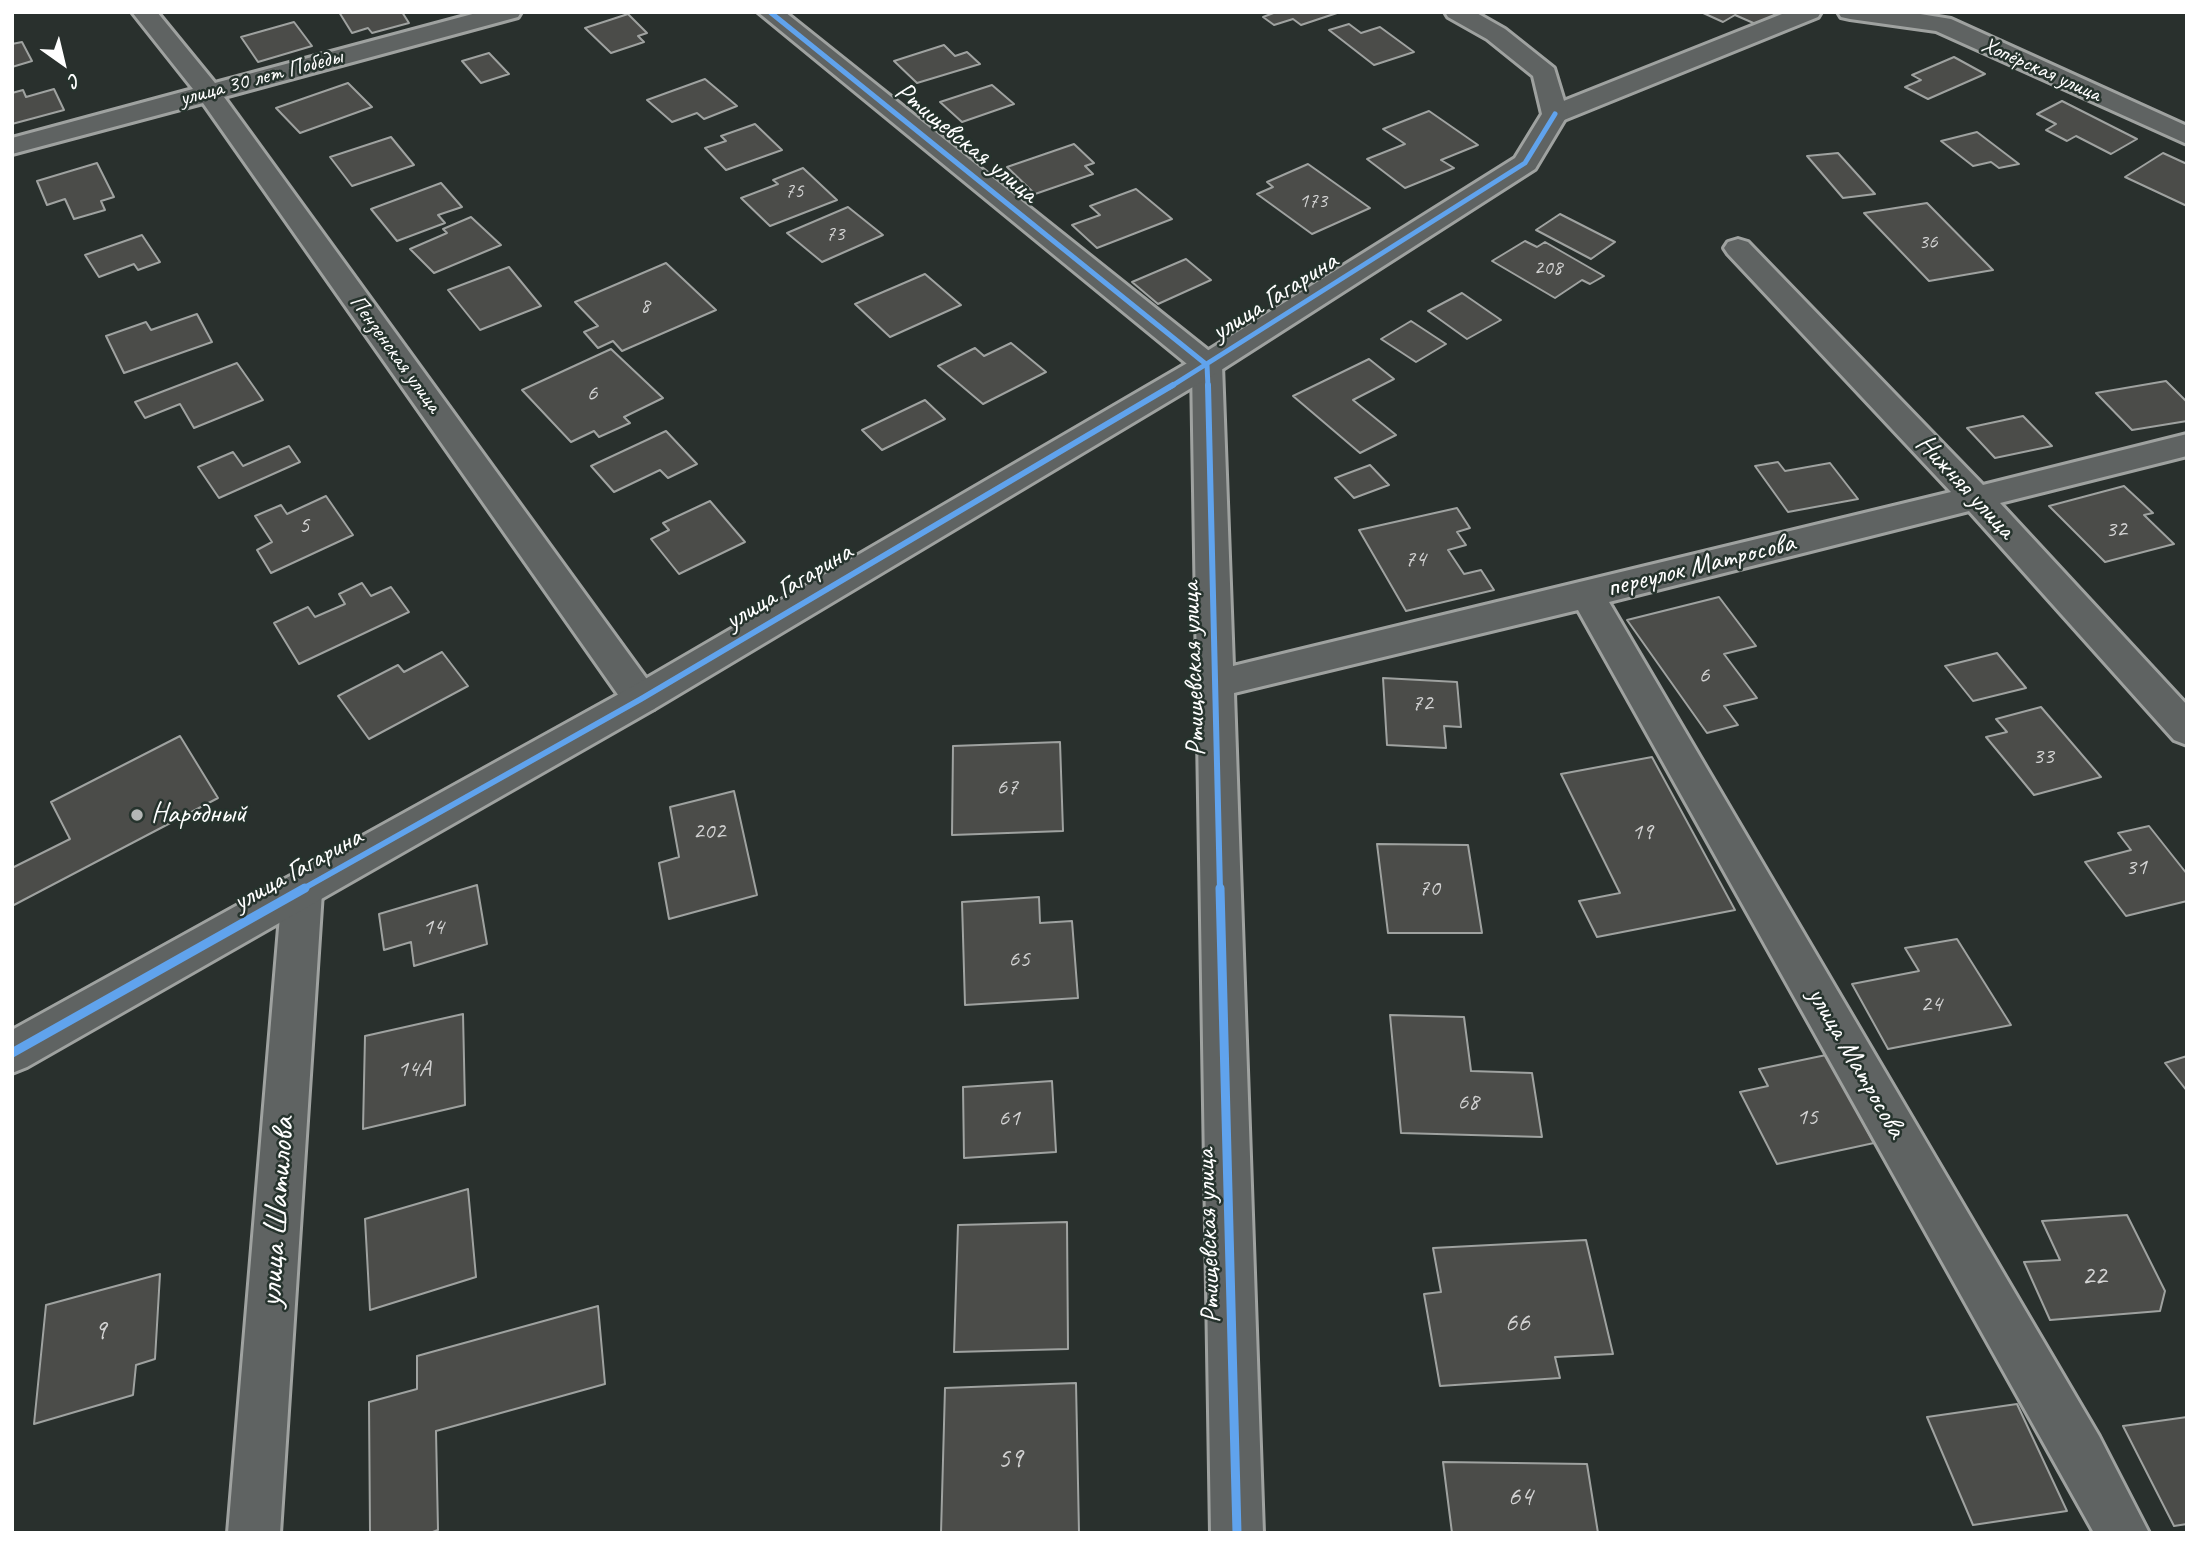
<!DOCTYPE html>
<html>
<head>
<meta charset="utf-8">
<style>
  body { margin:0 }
  #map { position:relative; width:2199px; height:1545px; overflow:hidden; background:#29302d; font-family:Caveat,sans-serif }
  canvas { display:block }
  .frame { position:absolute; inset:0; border:14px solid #fff; pointer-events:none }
  .north { position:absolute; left:28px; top:28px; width:70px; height:70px; -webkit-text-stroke:5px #26332d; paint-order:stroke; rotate:146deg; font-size:19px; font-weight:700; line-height:28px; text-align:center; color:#fff }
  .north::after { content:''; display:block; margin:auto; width:24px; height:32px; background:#fff; clip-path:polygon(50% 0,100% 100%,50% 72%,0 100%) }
</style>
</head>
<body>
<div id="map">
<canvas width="2199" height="1545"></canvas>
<div class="frame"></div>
<div class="north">С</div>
</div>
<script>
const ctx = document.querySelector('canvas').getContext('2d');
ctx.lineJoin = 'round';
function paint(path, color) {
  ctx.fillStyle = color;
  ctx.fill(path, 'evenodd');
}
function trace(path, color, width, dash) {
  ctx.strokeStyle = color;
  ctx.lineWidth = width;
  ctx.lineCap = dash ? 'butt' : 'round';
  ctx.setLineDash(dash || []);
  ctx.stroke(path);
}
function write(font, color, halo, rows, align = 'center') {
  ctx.font = font + ' Caveat,sans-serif';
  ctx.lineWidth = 5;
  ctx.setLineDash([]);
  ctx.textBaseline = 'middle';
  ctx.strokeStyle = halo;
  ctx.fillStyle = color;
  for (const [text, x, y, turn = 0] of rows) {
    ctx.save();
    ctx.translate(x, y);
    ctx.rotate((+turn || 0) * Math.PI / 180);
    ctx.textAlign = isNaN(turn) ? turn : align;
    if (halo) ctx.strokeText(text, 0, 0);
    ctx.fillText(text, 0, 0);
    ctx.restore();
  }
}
const building = new Path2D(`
  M339,12H402L409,23L372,33L368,28L352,33Z
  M1276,12H1340L1301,25L1293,19L1274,25L1263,17Z
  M1701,12H1779L1758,25L1735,15L1723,22Z
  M628,14L647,33L638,36L644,42L611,53L585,28Z
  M294,22L312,46L258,62L241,37Z
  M1349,24L1361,33L1380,27L1414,52L1374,65L1329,30Z
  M22,42L32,61L12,67V44Z
  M944,45L955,56L967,52L980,64L917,83L894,61Z
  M489,53L509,74L481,83L462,61Z
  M1954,57L1985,74L1928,99L1905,87L1921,80L1912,75Z
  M705,79L737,106L704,119L697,113L672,122L647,100Z
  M348,83L372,107L300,133L276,108Z
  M992,85L1014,104L962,122L940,102Z
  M54,89L64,110L12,124V93L23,90L26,97Z
  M2062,101L2137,139L2111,154L2076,136L2067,141L2046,130L2056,124L2037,114Z
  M1429,111L1478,145L1441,160L1454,168L1405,188L1367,159L1405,144L1383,129Z
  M755,124L782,150L726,170L705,148L726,141L721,136Z
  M1977,132L2019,164L1999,168L1991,162L1973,166L1941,141Z
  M391,137L414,165L352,186L330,157Z
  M1074,144L1094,163L1085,166L1093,174L1035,194L1007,167Z
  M1838,153L1875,194L1843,198L1807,156Z
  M2163,153L2187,164V206L2125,177Z
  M97,163L114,197L101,201L105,210L74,219L65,199L47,205L37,181Z
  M1308,164L1370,208L1312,234L1257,194L1273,187L1267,182Z
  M803,168L837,200L770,226L741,198L778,184L773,180Z
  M441,183L462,207L438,215L445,223L397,241L371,209Z
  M1136,189L1172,219L1097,248L1072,225L1100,215L1090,206Z
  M1927,203L1993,270L1929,281L1864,213Z
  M848,207L883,235L822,262L787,233Z
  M1560,214L1615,242L1591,259L1536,230Z
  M471,217L501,245L434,273L410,249L447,233L443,229Z
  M142,235L160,262L138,270L134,264L99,277L85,255Z
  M1525,241L1537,247L1545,242L1604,276L1590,284L1582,280L1555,298L1492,261Z
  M1186,259L1211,280L1158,304L1132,282Z
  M666,263L716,310L622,351L613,341L598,348L584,332L598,326L575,302Z
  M509,267L541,306L480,330L448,290Z
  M925,274L961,305L890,337L855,304Z
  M1462,293L1501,320L1467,339L1428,311Z
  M197,314L212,342L124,373L106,336L146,322L151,330Z
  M1411,321L1446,344L1416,362L1381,339Z
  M1011,343L1046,372L983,404L938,366L975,348L984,356Z
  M611,349L663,398L624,417L630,423L599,437L594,431L571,442L522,390Z
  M1369,359L1394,379L1353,400L1396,435L1360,453L1293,396Z
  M237,363L263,400L194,428L180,404L145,418L135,402Z
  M2166,381L2187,402V421L2132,430L2096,393Z
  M925,400L945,419L882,450L862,430Z
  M2023,416L2052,446L1995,458L1967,428Z
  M666,431L697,464L668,478L660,470L614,492L591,466Z
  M289,446L300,462L219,498L198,467L233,452L243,466Z
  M1778,462L1785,471L1830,463L1858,499L1788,512L1755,466Z
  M1370,465L1389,485L1354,498L1335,478Z
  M2124,486L2153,513L2144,515L2174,544L2105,562L2049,506Z
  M326,496L353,535L271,573L257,550L272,542L255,516L281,505L287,514Z
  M710,501L745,542L679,574L651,539L669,530L663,523Z
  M1457,508L1470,528L1457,532L1466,545L1448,550L1464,574L1481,570L1494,590L1406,611L1359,530Z
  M362,583L371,596L391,587L409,612L299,664L274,623L308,607L315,617L345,604L339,594Z
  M1719,597L1756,646L1724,654L1757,698L1724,706L1738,725L1707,733L1627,620Z
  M442,652L468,686L369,739L338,696L398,665L404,672Z
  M1997,653L2026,688L1973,701L1945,666Z
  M1383,678L1457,682L1461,727L1444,726L1446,748L1387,745Z
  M2041,707L2101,777L2034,795L1986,737L2007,732L1996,719Z
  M180,736L218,798L12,906V868L70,839L51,802Z
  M1060,742L1063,831L952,835L953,746Z
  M1652,757L1735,910L1597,937L1579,901L1620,893L1561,774Z
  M734,791L757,895L669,919L659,863L679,857L670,807Z
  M2149,826L2187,874V901L2126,916L2085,862L2131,850L2118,833Z
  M1377,844L1468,845L1482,933H1388Z
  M477,885L487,944L414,966L411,942L384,950L379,914Z
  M1039,897L1040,923L1072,921L1078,998L965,1005L962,902Z
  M1957,939L2011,1025L1888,1049L1852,984L1919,971L1905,948Z
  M463,1014L465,1105L363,1129L365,1036Z
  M1390,1015L1464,1017L1471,1071L1532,1073L1542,1137L1401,1133Z
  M1826,1055L1874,1143L1777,1164L1740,1092L1768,1086L1759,1069Z
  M2187,1056V1091L2165,1063Z
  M1052,1081L1056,1152L964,1158L963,1087Z
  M468,1189L476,1277L370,1310L365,1219Z
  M2127,1215L2165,1291L2160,1311L2050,1320L2024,1262L2060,1260L2042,1221Z
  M1067,1222L1068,1349L954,1352L958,1225Z
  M1586,1240L1613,1354L1555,1357L1560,1378L1440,1386L1424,1294L1441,1292L1433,1248Z
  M160,1274L155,1359L136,1365L133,1395L34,1424L46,1305Z
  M598,1306L605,1384L436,1431L438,1530L430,1533H370L369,1402L417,1389V1356Z
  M1076,1383L1079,1533H941L945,1388Z
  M2017,1404L2067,1511L1973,1525L1927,1417Z
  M2187,1417V1524L2174,1526L2123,1426Z
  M1443,1462L1587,1464L1598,1533H1452Z`);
const minor = new Path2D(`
  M132,12H157L215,83L480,12H521L518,17L224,97L654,689L660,699L654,709L641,713L628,709L203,103L12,154V138L193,89Z
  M758,12H785L1218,358L1222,365L1233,666L1951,492L1728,254L1724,248L1728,242L1738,239L1748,242L1983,485L2187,434V456L2000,503L2187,705V745L2174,740L1969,511L1609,602L2099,1436L2149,1533H2094L1578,610L1234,693L1263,1533H1211L1192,368Z
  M1787,12H1821L1818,17L1564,120L1555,122L1546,120L1542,114L1546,108Z
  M1838,12H1908L1951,19L2187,126V144L1936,31L1850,19L1841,17Z
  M302,875L316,880L322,892L280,1533H228L282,892L288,880Z`);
const tertiary = new Path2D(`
  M1445,12H1475L1505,29L1554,68L1568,114L1535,169L1218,372L654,709L27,1067L12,1073V1030L628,689L1196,358L1515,158L1542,114L1533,76L1487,39L1448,17Z`);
const cyclewayFar2 = new Path2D(`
  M770,12L1207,365L1208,387
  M1170,387L1525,163L1555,114`);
const cyclewayFar1 = new Path2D(`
  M1208,385L1220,890
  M301,890L641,699L1173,385`);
const cycleway = new Path2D(`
  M1220,888L1237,1533
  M12,1053L305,888`);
const markers = [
  [137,815,7,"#b4b7b6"]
];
const farNumbernames = [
  ["75",794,191],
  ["173",1313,201],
  ["73",835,234],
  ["36",1928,242],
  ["208",1548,268],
  ["8",645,306]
];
const farStreetnames = [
  ["Хопёрская улица",2041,70,24],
  ["улица 30 лет Победы",261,78,-15],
  ["Пензенская улица",395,354,54]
];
const numberNames = [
  ["6",592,394],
  ["5",304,526],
  ["32",2116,530],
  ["74",1415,560],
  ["6",1704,676],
  ["72",1422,704],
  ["33",2043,757],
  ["67",1007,788],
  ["202",709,832],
  ["19",1642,833],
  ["31",2136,868],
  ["70",1429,889],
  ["14",433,928],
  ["65",1019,960],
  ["24",1931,1005],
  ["14А",414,1070],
  ["68",1468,1103],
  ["15",1807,1118],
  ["61",1009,1119]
];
const streetNames = [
  ["Ртищевская улица",966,143,39],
  ["улица Гагарина",1275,297,-32],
  ["Нижняя улица",1965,487,47],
  ["переулок Матросова",1701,566,-14],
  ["улица Гагарина",789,587,-31],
  ["Ртищевская улица",1194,669,-92],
  ["улица Гагарина",298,870,-29],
  ["улица Матросова",1856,1063,60],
  ["Ртищевская улица",1209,1236,-92]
];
const poiNames = [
  ["Народный",151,815]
];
const nearNumbernames = [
  ["22",2094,1277],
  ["66",1517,1324],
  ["9",100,1332],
  ["59",1010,1460],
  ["64",1520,1498]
];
const nearStreetnames = [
  ["улица Шатилова",278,1212,-86]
];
paint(building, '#4b4c49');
trace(building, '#9fa2a0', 2);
trace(minor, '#9fa2a0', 6);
trace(tertiary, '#9fa2a0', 6);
paint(minor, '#5f6362');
paint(tertiary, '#5f6362');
trace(cyclewayFar2, '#60a3ed', 5);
trace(cyclewayFar1, '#60a3ed', 6);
trace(cycleway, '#60a3ed', 9);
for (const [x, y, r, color] of markers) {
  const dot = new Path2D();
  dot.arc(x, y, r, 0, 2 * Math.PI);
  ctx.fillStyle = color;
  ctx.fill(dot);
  trace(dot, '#26332d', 2.5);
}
write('21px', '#d2d2d2', null, farNumbernames);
write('23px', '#fff', '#26332d', farStreetnames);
write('24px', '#d2d2d2', null, numberNames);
write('28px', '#fff', '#26332d', streetNames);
write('28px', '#fff', '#26332d', poiNames, 'left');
write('28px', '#d2d2d2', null, nearNumbernames);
write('33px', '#fff', '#26332d', nearStreetnames);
</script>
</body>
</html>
